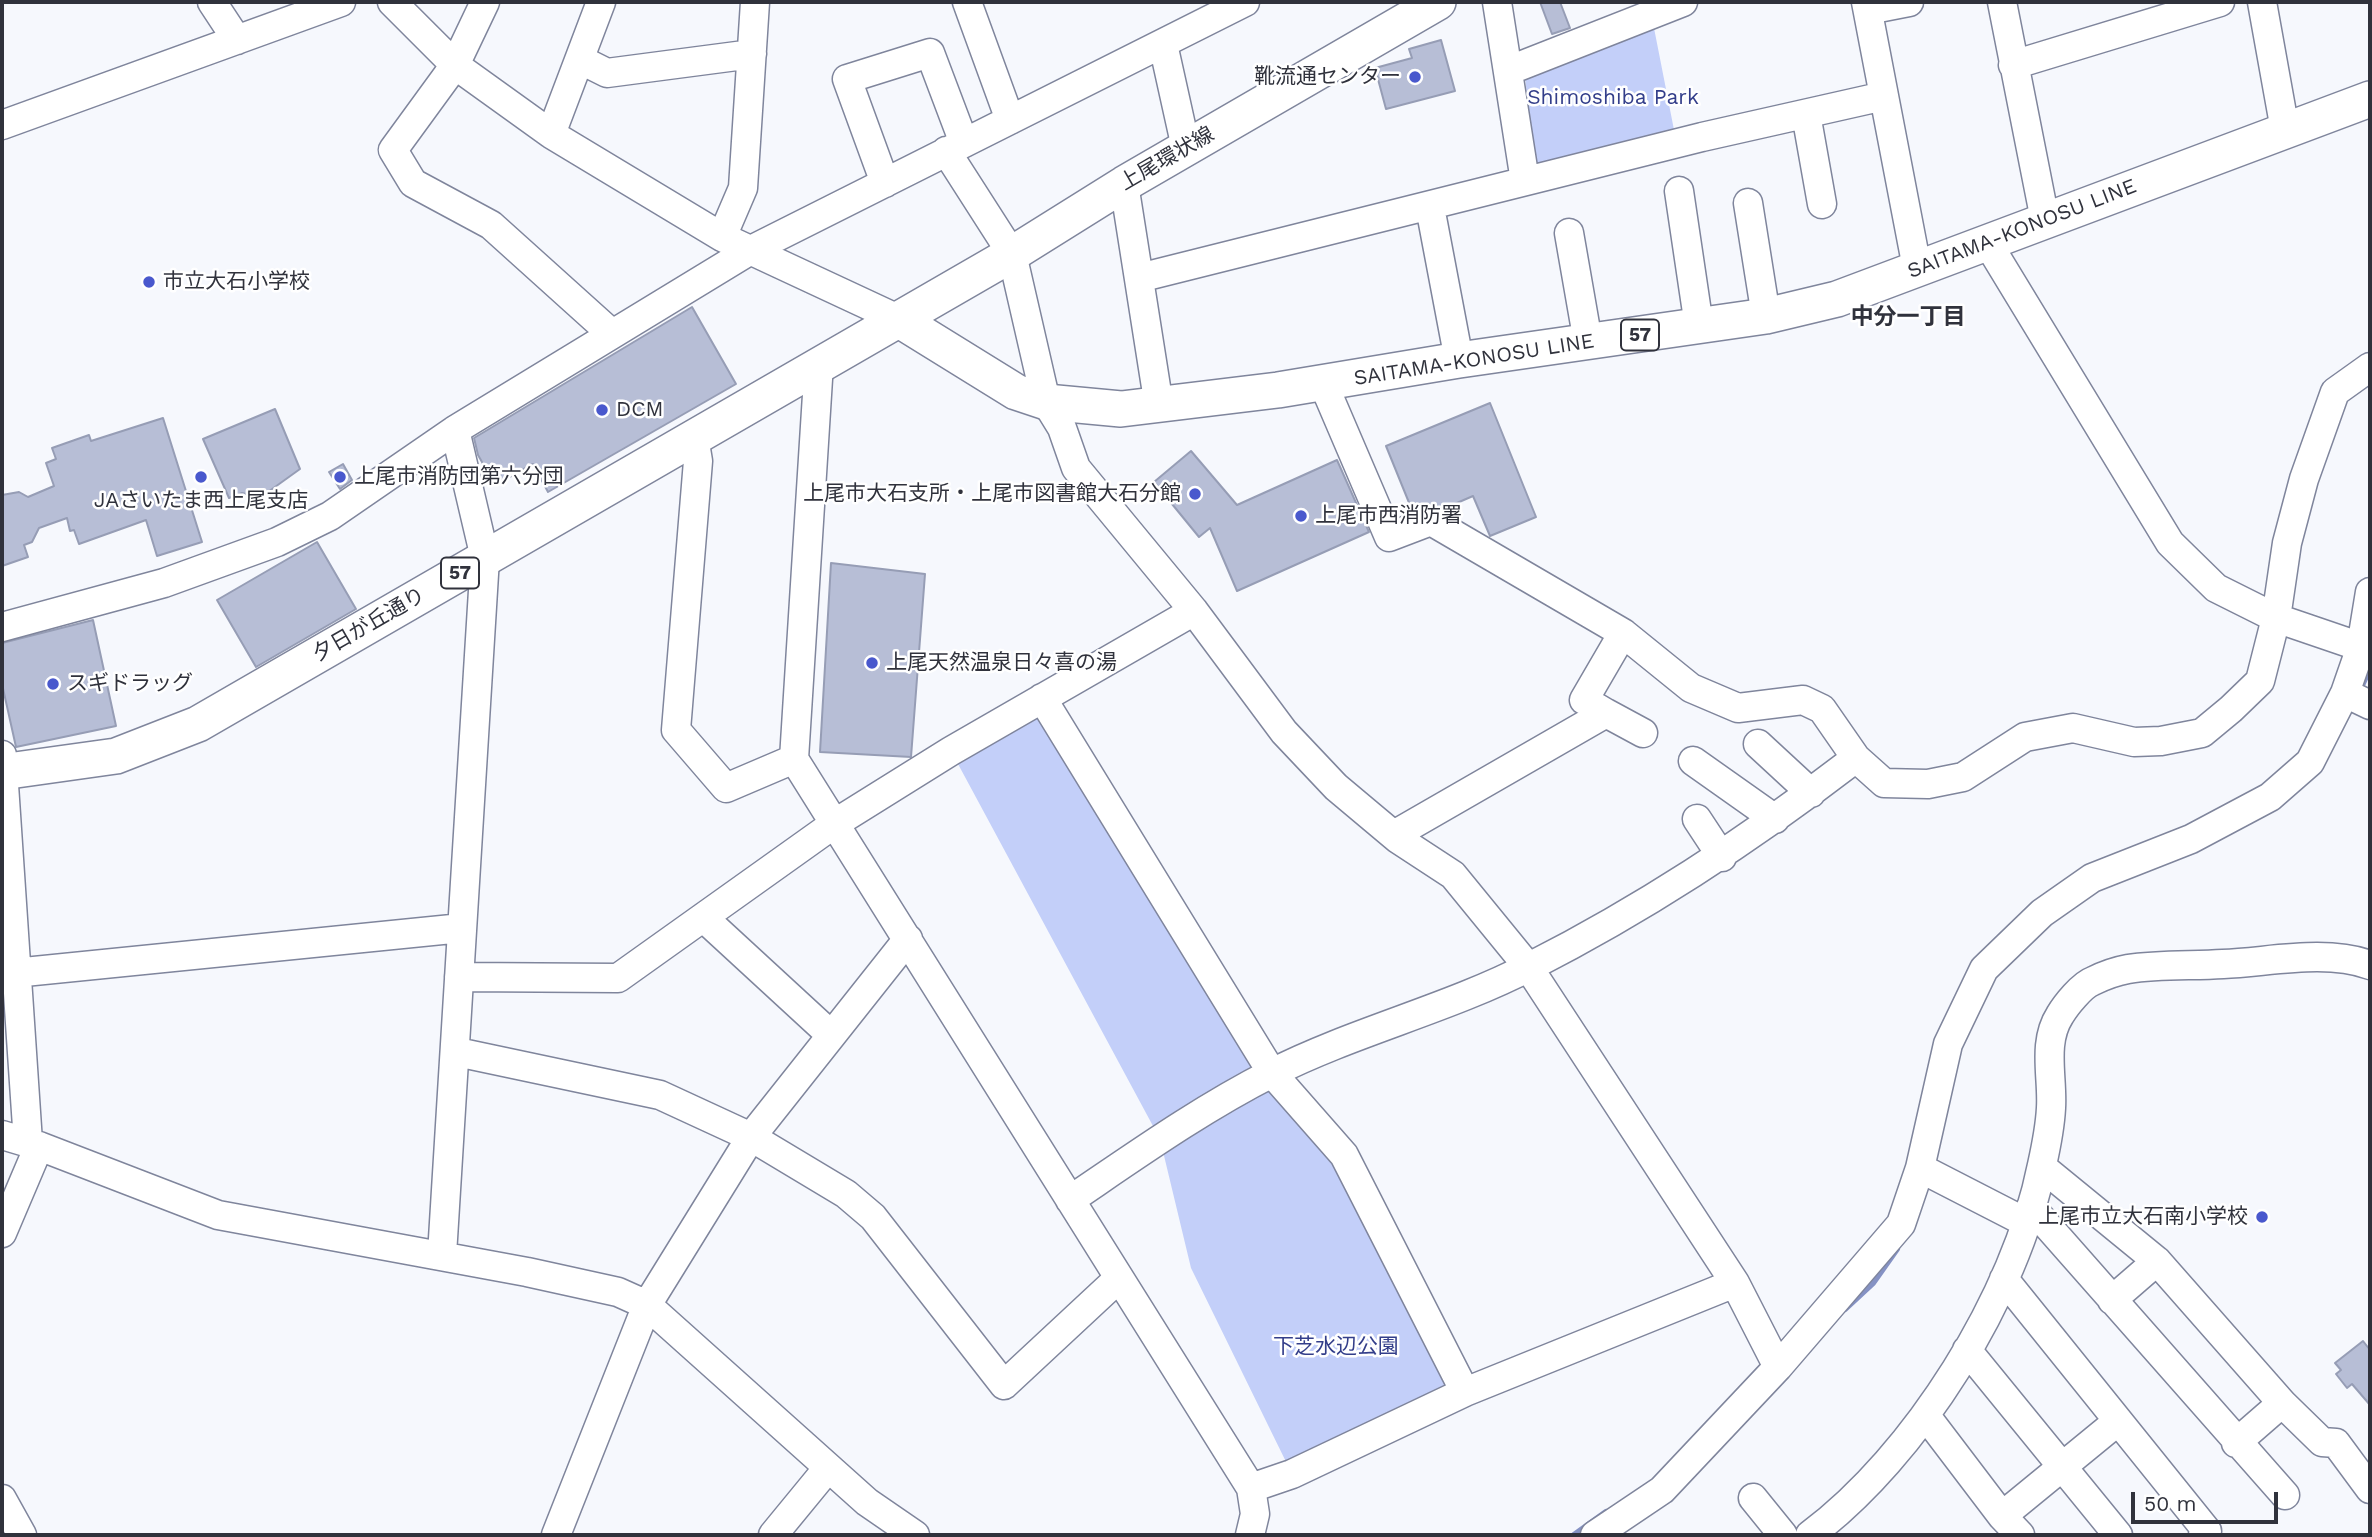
<!DOCTYPE html>
<html>
<head>
<meta charset="utf-8">
<style>
  body { margin:0 }
  #map { position:relative; width:2372px; height:1537px; overflow:hidden; background:#f6f8fd; font-family:"Work Sans",sans-serif }
  canvas { display:block }
  .frame { position:absolute; inset:0; border:4px solid #30323c; pointer-events:none }
  .scale { position:absolute; left:2131px; top:1492px; width:147px; height:32px; box-sizing:border-box; border:4px solid #30323c; border-top:0; padding-left:9px; font-size:21px; line-height:24px; white-space:nowrap; color:#30323c; -webkit-text-stroke:5px #fff; paint-order:stroke }
</style>
</head>
<body>
<div id="map">
<canvas width="2372" height="1537"></canvas>
<div class="frame"></div>
<div class="scale">50 m</div>
</div>
<script>
const ctx = document.querySelector('canvas').getContext('2d');
ctx.lineJoin = 'round';
function paint(path, color) {
  ctx.fillStyle = color;
  ctx.fill(path, 'evenodd');
}
function trace(path, color, width, dash) {
  ctx.strokeStyle = color;
  ctx.lineWidth = width;
  ctx.lineCap = dash ? 'butt' : 'round';
  ctx.setLineDash(dash || []);
  ctx.stroke(path);
}
function write(font, color, halo, rows, align = 'center') {
  ctx.font = font + ' "Work Sans","Noto Sans JP",sans-serif';
  ctx.lineWidth = 5;
  ctx.setLineDash([]);
  ctx.textBaseline = 'middle';
  ctx.strokeStyle = halo;
  ctx.fillStyle = color;
  for (const [text, x, y, turn = 0] of rows) {
    ctx.save();
    ctx.translate(x, y);
    ctx.rotate((+turn || 0) * Math.PI / 180);
    ctx.textAlign = isNaN(turn) ? turn : align;
    if (halo) ctx.strokeText(text, 0, 0);
    ctx.fillText(text, 0, 0);
    ctx.restore();
  }
}
const green = new Path2D(`
  M1654,28L1675,135L1535,170L1525,77Z
  M1042,698L1272,1073L1344,1155L1465,1392L1292,1474L1191,1268L1160,1139L951,751Z`);
const stream = new Path2D(`
  M2359,692L2370,668
  M1845,1309L1873,1283L1897,1249
  M1574,1535L1606,1512`);
const building = new Path2D(`
  M1540,2H1560L1570,28L1552,34Z
  M1441,40L1455,91L1386,109L1375,68L1412,58L1409,49Z
  M692,307L736,384L548,492L533,464L495,485L478,455L474,438Z
  M1490,403L1536,517L1490,536L1473,496L1443,509L1432,504L1412,510L1386,446Z
  M275,409L300,469L268,492L255,496L242,493L229,498L203,439Z
  M163,418L202,542L157,556L146,520L79,544L74,530L70,531L67,518L39,528L32,542L24,545L28,557L2,566V495L19,492L28,497L54,486L46,463L56,459L52,448L89,435L91,441Z
  M1191,451L1237,505L1337,460L1369,532L1237,591L1210,528L1199,537L1154,482Z
  M343,464L352,480L340,489L329,472Z
  M317,542L356,609L256,667L217,600Z
  M831,563L925,574L911,757L820,752Z
  M93,620L116,726L16,747L2,684V643Z
  M2363,1341L2370,1350V1405L2352,1384L2347,1388L2336,1374L2341,1370L2335,1363Z`);
const minor = new Path2D(`
  M212,2L237,40
  M392,2L455,65L551,134L722,237L898,319
  M485,2L455,65L393,150L413,183L491,225L612,334
  M967,2L1010,120
  M1497,2L1525,181
  M1866,2L1917,268
  M2002,2L2045,220
  M2262,2L2285,130
  M1868,10L1909,2
  M1163,44L1186,148
  M581,60L607,73L752,54
  M2013,65L2220,2
  M1510,70L1683,2
  M1806,114L1822,204
  M2,125L341,2
  M551,134L601,2
  M946,151L1012,254L1046,402L1062,428L1076,468L1194,611L1284,732L1336,787L1398,839L1453,875L1529,968L1735,1283L1778,1367
  M885,183L847,79L930,53L964,143
  M1124,184L1159,406
  M1679,191L1699,326
  M1748,203L1766,316
  M1430,207L1459,360
  M1569,233L1588,342
  M722,237L743,188L755,2
  M1987,242L2170,543L2216,588L2276,618L2361,647
  M1139,278L1702,137L1884,96
  M819,363L794,759L1251,1488L1255,1514L1250,1535
  M1323,383L1389,537L1431,521L1623,633L1691,688L1738,708L1803,700L1822,709L1856,758L1884,783L1928,784L1963,777L2025,737L2073,728L2134,742L2161,741L2202,733L2231,709L2260,681L2276,618L2287,543L2304,479L2335,392L2370,367
  M694,437L698,461L676,730L726,788L794,759
  M2,627L164,583L277,542L330,516L455,430L749,251L1245,2
  M2345,693L2370,705
  M1042,698L1272,1073L1344,1155L1465,1392
  M1606,713L1584,700L1623,633
  M1758,744L1811,793
  M2,755L28,1142
  M1693,761L1775,819
  M1697,819L1722,857
  M1394,835L1606,713L1643,733
  M705,919L831,1035
  M14,973L462,928
  M459,977L618,978L834,824L951,751L1194,611
  M457,1052L660,1095L751,1137L846,1194L873,1217L1004,1385L1119,1278
  M2,1135L39,1146L218,1215L527,1272L618,1292L647,1305L867,1502L915,1535
  M2042,1167L2157,1261L2282,1403L2322,1442L2336,1443L2370,1489
  M1920,1168L2027,1223
  M1070,1200C1135,1156 1201,1109 1272,1073C1355,1031 1448,1009 1531,966C1647,907 1753,837 1856,758
  M2031,1207L2285,1495
  M2,1233L39,1146
  M442,1255L485,558L455,430
  M2004,1279L2207,1531L2203,1535
  M2112,1300L2157,1261
  M1967,1350L2118,1535
  M1926,1416L2002,1516L2020,1535
  M2236,1443L2282,1403
  M1251,1488L1292,1474L1465,1392L1735,1283
  M1753,1498L1783,1535
  M2,1499L22,1535
  M2002,1516L2118,1421
  M556,1535L647,1305L751,1137L908,939
  M773,1535L828,1468
  M1595,1535L1662,1490L1778,1367L1901,1224L1920,1168L1948,1044L1984,969L2042,913L2092,878L2191,839L2270,797L2310,762L2345,693L2361,647L2370,592
  M1810,1535C1916,1456 2016,1296 2042,1165C2046,1147 2050,1127 2051,1108C2053,1077 2042,1043 2060,1015C2066,1005 2082,985 2093,981C2103,976 2117,971 2128,969C2159,964 2192,966 2223,964C2270,962 2325,949 2370,965`);
const major = new Path2D(`
  M898,319L1016,392L1046,402L1121,409L1278,390L1459,360L1766,316L1837,299L2370,99
  M2,772L116,756L198,724L1012,254L1124,184L1438,2`);
const markers = [
  [1415,77,7,"#4958cd"],
  [149,282,7,"#4958cd"],
  [602,410,7,"#4958cd"],
  [201,477,7,"#4958cd"],
  [340,477,7,"#4958cd"],
  [1195,494,7,"#4958cd"],
  [1301,516,7,"#4958cd"],
  [872,663,7,"#4958cd"],
  [53,684,7,"#4958cd"],
  [2262,1217,7,"#4958cd"]
];
const shields = [
  [1640,335,38],
  [460,573,38]
];
const shieldNames = [
  ["57",1640,335],
  ["57",460,573]
];
const poiNames = [
  ["靴流通センター",1401,77,"right"],
  ["市立大石小学校",163,282],
  ["DCM",616,410],
  ["上尾市消防団第六分団",354,477],
  ["上尾市大石支所・上尾市図書館大石分館",1181,494,"right"],
  ["JAさいたま西上尾支店",201,501,"center"],
  ["上尾市西消防署",1315,516],
  ["上尾天然温泉日々喜の湯",886,663],
  ["スギドラッグ",67,684],
  ["上尾市立大石南小学校",2248,1217,"right"]
];
const parkNames = [
  ["Shimoshiba Park",1613,98],
  ["下芝水辺公園",1336,1347]
];
const streetNames = [
  ["上尾環状線",1167,159,-30],
  ["SAITAMA-KONOSU LINE",2022,229,-21],
  ["SAITAMA-KONOSU LINE",1474,360,-9],
  ["夕日が丘通り",369,625,-30]
];
const neighbourhoodNames = [
  ["中分一丁目",1908,317]
];
paint(green, '#c3cff9');
trace(stream, '#8592c4', 6);
paint(building, '#b7bed6');
trace(building, '#969db5', 2);
trace(minor, '#7f859c', 31);
trace(major, '#7f859c', 38);
trace(minor, '#fff', 28);
trace(major, '#fff', 35);
for (const [x, y, r, color] of markers) {
  const dot = new Path2D();
  dot.arc(x, y, r, 0, 2 * Math.PI);
  ctx.fillStyle = color;
  ctx.fill(dot);
  trace(dot, '#fff', 2.5);
}
for (const [x, y, w] of shields) {
  const box = new Path2D();
  box.roundRect(x - w / 2, y - 15.5, w, 31, 5);
  ctx.fillStyle = '#fff';
  ctx.fill(box);
  trace(box, '#30323c', 2);
}
write('bold 19px', '#30323c', null, shieldNames);
write('21px', '#30323c', '#fff', poiNames, 'left');
write('21px', '#333e8a', '#fff', parkNames);
write('21px', '#30323c', '#fff', streetNames);
write('bold 23px', '#30323c', '#fff', neighbourhoodNames);
</script>
</body>
</html>
